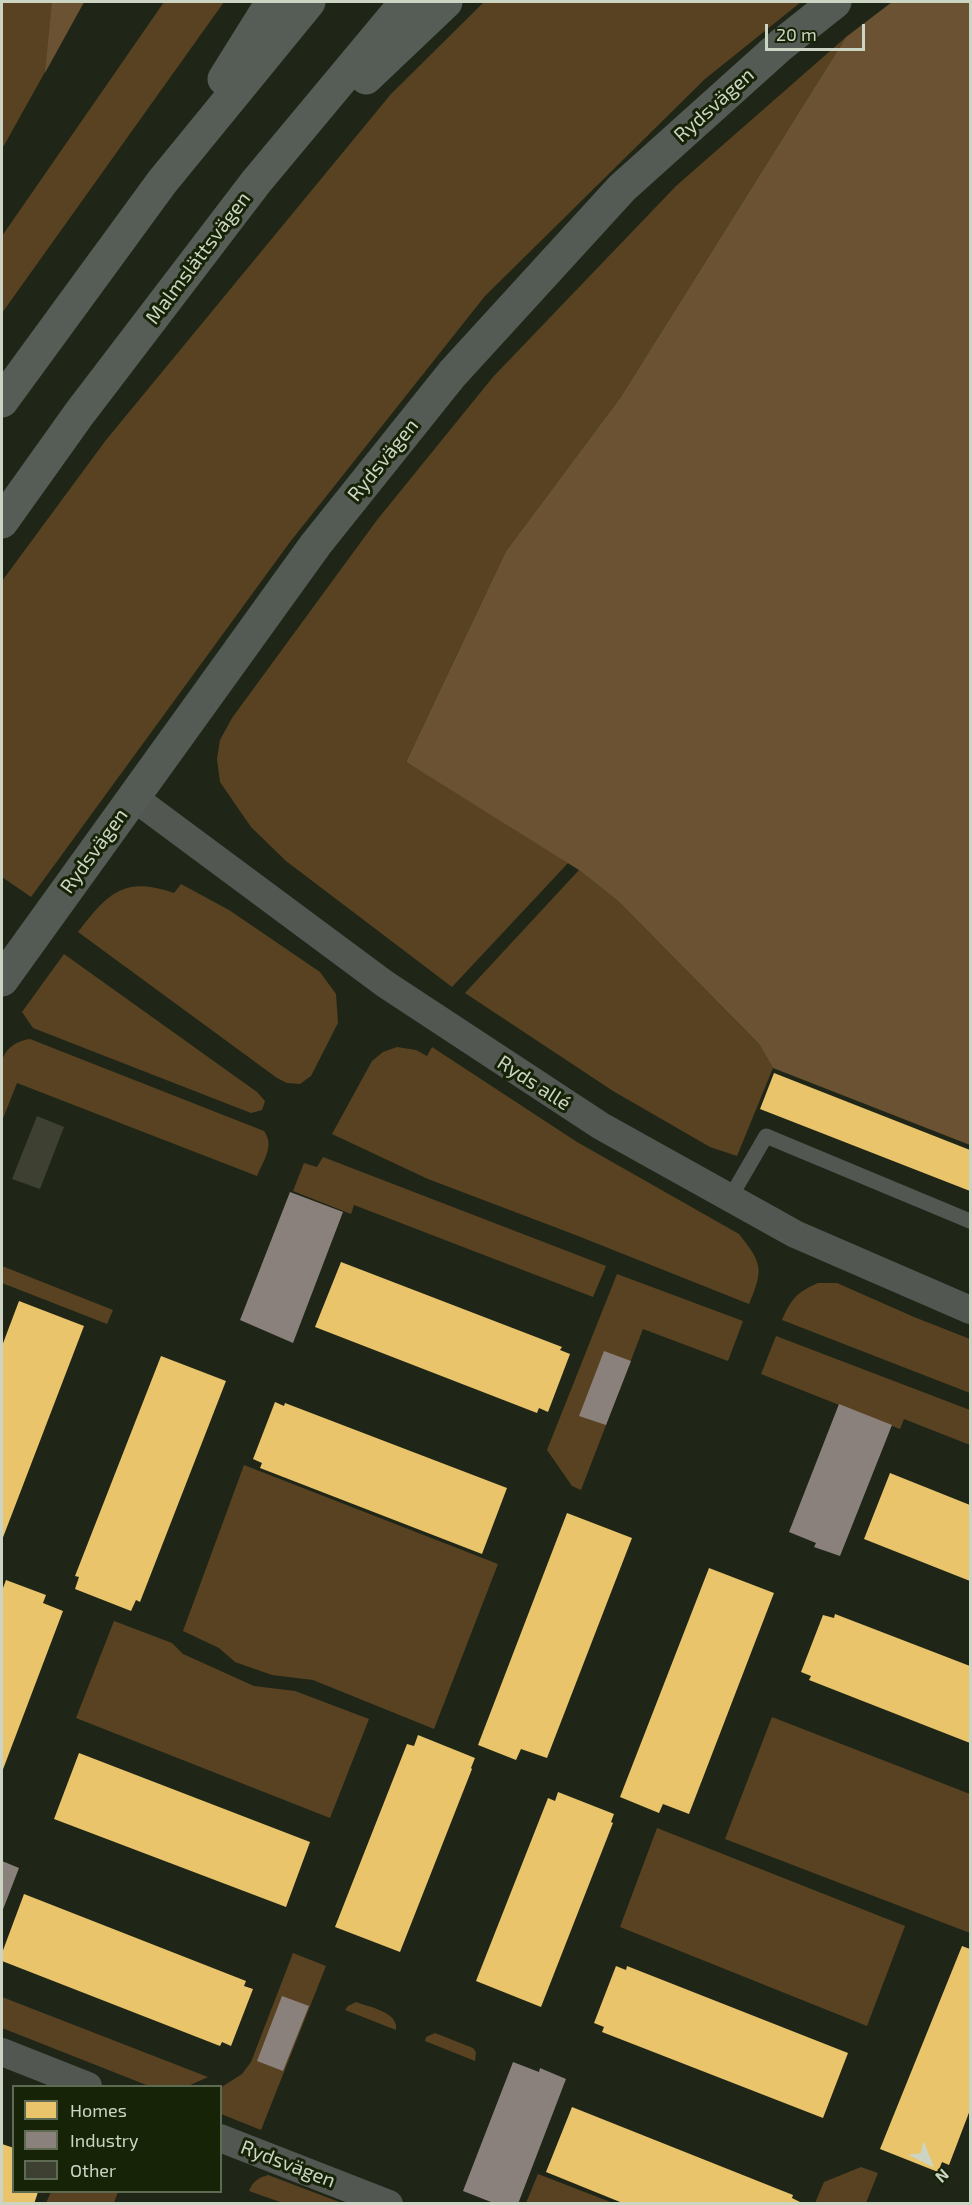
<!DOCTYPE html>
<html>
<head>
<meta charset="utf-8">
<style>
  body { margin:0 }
  #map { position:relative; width:972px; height:2205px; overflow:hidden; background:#1f2617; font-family:"Exo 2",sans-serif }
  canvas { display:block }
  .frame { position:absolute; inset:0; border:3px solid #ccd5c4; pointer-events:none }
  .legend { position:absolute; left:12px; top:2085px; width:210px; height:108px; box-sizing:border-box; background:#172307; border:2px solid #5f6a53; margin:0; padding:8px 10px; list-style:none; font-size:18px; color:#ccd5c4 }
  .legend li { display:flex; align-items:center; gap:12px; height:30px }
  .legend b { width:30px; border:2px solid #5f6a53 }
  .north { position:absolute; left:900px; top:2133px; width:60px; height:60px; -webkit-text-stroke:4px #172307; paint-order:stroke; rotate:137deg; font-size:16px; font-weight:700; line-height:24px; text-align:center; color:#ccd5c4 }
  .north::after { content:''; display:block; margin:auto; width:21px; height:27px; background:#ccd5c4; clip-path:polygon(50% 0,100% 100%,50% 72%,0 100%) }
  .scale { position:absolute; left:765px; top:24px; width:100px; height:27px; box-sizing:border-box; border:3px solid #ccd5c4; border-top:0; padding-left:8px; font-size:18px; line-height:21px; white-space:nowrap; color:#ccd5c4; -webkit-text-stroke:4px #172307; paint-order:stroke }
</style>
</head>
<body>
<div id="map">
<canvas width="972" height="2205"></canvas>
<div class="frame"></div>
<ul class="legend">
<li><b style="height:16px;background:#e9c46a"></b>Homes</li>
<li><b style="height:16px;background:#8a817c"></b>Industry</li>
<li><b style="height:16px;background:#3e4031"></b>Other</li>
</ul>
<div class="north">N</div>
<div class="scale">20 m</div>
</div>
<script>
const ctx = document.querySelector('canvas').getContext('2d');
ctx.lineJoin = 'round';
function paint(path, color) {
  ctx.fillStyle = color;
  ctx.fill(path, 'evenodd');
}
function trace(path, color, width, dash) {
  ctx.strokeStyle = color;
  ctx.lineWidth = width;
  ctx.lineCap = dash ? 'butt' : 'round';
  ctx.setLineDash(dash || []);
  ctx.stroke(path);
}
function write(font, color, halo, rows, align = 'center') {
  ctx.font = font + ' "Exo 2",sans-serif';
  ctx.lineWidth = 6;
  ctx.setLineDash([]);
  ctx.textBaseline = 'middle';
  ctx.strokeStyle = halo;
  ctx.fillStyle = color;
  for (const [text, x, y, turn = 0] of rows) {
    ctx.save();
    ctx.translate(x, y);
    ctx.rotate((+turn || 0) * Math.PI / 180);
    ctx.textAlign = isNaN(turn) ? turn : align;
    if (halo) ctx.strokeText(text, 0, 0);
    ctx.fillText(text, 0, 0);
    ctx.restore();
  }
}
const green = new Path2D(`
  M2,2H84L2,149Z
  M164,2H224L2,313V236Z
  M484,2H801L705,79L485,296L290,542L31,897L2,877V581L106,440L391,94Z
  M846,37L620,398L506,551L406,762L569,862L452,987L286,861L251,827L220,782L217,759L220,740L232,718L377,520L493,377L676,186Z
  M579,870L619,902L759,1044L773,1068L737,1156L710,1147L613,1091L465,993Z
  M181,884L229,910L320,972L336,994L338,1023L311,1076L300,1084L287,1083L277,1078L78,932C107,894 124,875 174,893Z
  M64,954L257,1092L265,1101L262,1110L251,1113L33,1028L22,1012Z
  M30,1039L264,1131C275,1146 263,1161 257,1176L17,1083L2,1121C1,1105 0,1077 2,1062C4,1049 18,1040 30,1039Z
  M397,1047L416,1050L427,1056L432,1047L577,1142L739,1234C762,1263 764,1269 749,1304L573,1234L428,1179L332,1134L372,1061L383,1052Z
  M323,1157L606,1266L593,1297L354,1205L351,1214L293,1191L304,1163L317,1167Z
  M2,1266L113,1310L107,1324L2,1283Z
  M617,1274L743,1321L728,1361L643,1329L581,1490L572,1486L547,1450Z
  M818,1283H837L914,1317L970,1339V1393L782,1320C791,1299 797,1292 818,1283Z
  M776,1336L970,1410V1445L904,1419L900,1429L761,1374Z
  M244,1465L498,1564L434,1729L313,1680L272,1675L235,1662L219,1648L183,1631Z
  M114,1621L172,1643L183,1654L254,1686L295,1691L369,1719L330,1818L76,1718Z
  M772,1717L970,1794V1933L725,1839Z
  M657,1828L905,1926L867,2026L620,1927Z
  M293,1953L326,1966L261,2130L221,2114L220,2088L242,2074L251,2062Z
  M2,1997L208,2077L188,2086H149L2,2028Z
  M356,2002C369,2007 399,2012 396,2030L345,2010L348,2006Z
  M435,2033L473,2048L476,2052L475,2061L425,2041L426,2037Z
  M861,2167L878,2173L866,2203H815L824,2182Z
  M538,2174L613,2203H526Z
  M268,2175L342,2203H283L249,2191C253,2181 258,2178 268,2175Z
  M51,2192H118L114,2203H46Z`);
const forest = new Path2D(`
  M52,2H84L45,73Z
  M892,2H970V1145L773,1068L759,1044L619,902L579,870L406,762L506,551L620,398L846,37Z`);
const homes = new Path2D(`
  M774,1073L970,1150V1191L760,1109Z
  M341,1262L562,1347L560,1350L570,1354L548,1412L539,1408L537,1413L315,1327Z
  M19,1301L84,1326L2,1540V1346Z
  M161,1356L226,1381L140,1602L136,1600L131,1611L75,1589L79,1577L75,1576Z
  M275,1402L284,1406L285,1403L507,1488L482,1554L260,1468L262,1463L253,1459Z
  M890,1473L970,1505V1581L864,1539Z
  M567,1513L632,1538L547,1758L521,1749L516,1760L478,1745Z
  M709,1568L774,1593L689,1814L663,1804L659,1813L620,1797Z
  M6,1580L46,1595L43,1603L63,1611L2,1772V1587L3,1588Z
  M835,1614L970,1666V1743L809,1680L811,1676L801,1672L823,1615L834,1618Z
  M418,1735L475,1758L471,1768L472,1769L400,1952L335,1927L407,1744L414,1746Z
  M79,1753L310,1842L286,1907L54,1819Z
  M558,1792L614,1814L611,1822L613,1823L541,2007L476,1981L548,1798L555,1801Z
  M24,1894L246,1981L244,1986L253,1989L231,2046L222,2042L220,2046L2,1961V1953Z
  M962,1946L970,1949V2110L949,2165L942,2162L938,2172L880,2149Z
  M616,1966L626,1970L627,1966L848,2053L823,2118L602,2032L604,2027L594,2023Z
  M572,2107L793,2195L792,2198L804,2204H625L546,2172Z
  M2,2144L14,2148V2192H38L34,2204H2Z`);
const industry = new Path2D(`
  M290,1192L343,1212L293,1343L240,1320Z
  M604,1351L631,1361L606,1425L579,1416Z
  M839,1404L892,1425L840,1556L814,1547L816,1543L789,1532Z
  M2,1861L19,1868L2,1912Z
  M282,1996L309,2006L283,2071L257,2061Z
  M513,2062L539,2072L540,2068L566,2079L518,2204H496L463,2191Z`);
const building = new Path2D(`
  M37,1116L64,1127L40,1189L12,1179Z`);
const lane = new Path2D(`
  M730,1198L766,1136L970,1221`);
const street = new Path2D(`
  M133,797L385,984L601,1126L795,1234L970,1310
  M2,2052L88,2086
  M220,2138L389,2204`);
const secondary = new Path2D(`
  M2,980L316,544L452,374L622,188L781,45L835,2`);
const highway = new Path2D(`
  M366,78L446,2
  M224,79L272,2
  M2,401L162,182L309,2
  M2,522L79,414L256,182L406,2`);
const streetNames = [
  ["Rydsvägen",714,105,-42],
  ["Malmslättsvägen",198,258,-53],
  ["Rydsvägen",383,460,-51],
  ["Rydsvägen",94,851,-54],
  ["Ryds allé",534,1083,33],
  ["Rydsvägen",288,2164,21]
];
paint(green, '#594221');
paint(forest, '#6a5233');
paint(homes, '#e9c46a');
paint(industry, '#8a817c');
paint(building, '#3e4031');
trace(lane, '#525752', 15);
trace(street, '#525752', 28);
trace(secondary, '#545a54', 33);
trace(highway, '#565d56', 33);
write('20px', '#ccd5c4', '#172307', streetNames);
</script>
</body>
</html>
